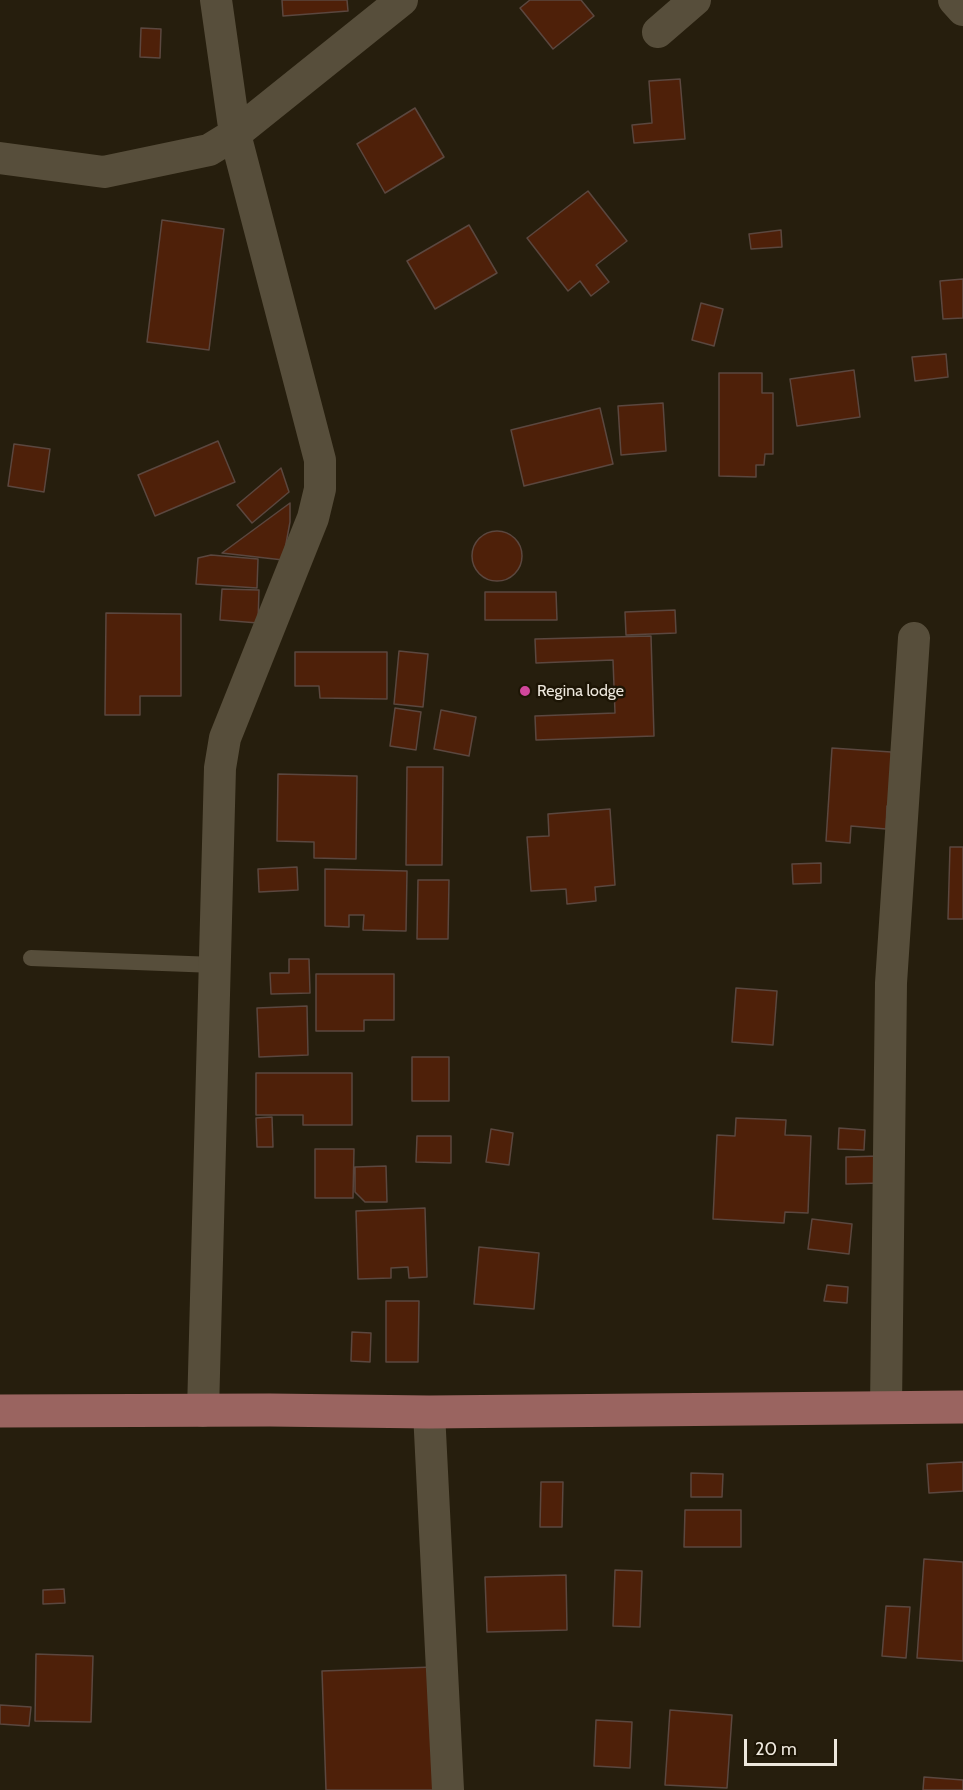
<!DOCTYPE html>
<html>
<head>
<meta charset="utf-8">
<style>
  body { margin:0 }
  #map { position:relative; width:963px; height:1790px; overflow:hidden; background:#261e0d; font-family:Cabin,sans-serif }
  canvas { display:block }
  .scale { position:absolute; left:744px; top:1739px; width:93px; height:27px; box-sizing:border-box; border:3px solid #eee8dd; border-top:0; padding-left:8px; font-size:18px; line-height:21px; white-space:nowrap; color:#eee8dd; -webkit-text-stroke:4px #1d1505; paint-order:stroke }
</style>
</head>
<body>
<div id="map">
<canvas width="963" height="1790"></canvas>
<div class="scale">20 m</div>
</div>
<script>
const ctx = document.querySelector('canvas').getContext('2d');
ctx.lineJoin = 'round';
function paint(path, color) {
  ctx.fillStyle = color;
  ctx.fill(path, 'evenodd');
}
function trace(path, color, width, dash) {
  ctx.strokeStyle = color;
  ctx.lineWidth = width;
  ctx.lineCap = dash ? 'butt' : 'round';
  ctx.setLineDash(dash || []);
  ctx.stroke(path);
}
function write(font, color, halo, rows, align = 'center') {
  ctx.font = font + ' Cabin,sans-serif';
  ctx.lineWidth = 5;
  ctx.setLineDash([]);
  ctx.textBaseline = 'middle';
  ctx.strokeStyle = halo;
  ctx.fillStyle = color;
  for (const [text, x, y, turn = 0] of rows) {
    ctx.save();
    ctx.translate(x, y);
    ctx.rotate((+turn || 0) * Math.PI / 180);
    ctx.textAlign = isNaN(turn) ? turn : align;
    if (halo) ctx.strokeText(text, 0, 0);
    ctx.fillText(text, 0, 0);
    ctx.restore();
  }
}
const building = new Path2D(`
  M282,0H347L348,11L283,16Z
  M530,0H581L594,16L553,49L520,8Z
  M141,28L161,29L160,58L140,57Z
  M680,79L685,139L634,143L632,125L652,123L649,81Z
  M415,108L444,157L385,193L357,144Z
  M588,191L627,241L596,265L609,282L591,296L580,281L568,291L527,238Z
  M162,220L224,229L209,350L147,342Z
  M469,225L497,273L435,309L407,261Z
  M781,230L782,247L751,249L749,234Z
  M963,279V318L943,319L940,281Z
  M701,303L723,309L714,346L692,340Z
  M946,354L948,377L915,381L912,357Z
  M854,370L860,417L797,426L790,379Z
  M719,373H762V393H773V454H765L764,465H756V477L719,476Z
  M663,403L666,451L621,455L618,406Z
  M600,408L613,464L524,486L511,430Z
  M218,441L235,482L155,516L138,475Z
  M14,444L50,449L44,492L8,486Z
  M281,468L289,492L252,523L237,505Z
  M290,503V522L283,560L222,553Z
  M472 556a25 25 0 1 1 50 0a25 25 0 1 1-50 0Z
  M211,555L258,559L257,588L196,584L198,558Z
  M222,589L259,590L258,623L220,620Z
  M485,592H556L557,620H485Z
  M675,610L676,633L626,635L625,612Z
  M106,613L181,614V696H140V715H105Z
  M651,636L654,736L536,740L535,716L615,713L613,660L536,663L535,639Z
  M399,651L428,654L423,707L394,704Z
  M295,652H387V699L320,698L319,686H295Z
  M395,708L421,712L416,750L390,746Z
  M441,710L476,717L469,756L434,749Z
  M832,748L891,752L901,807L887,806L886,829L851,826L850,843L826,841Z
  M407,767H443L442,865H406Z
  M278,774L357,776L356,859L314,858V842L277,841Z
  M610,809L615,885L595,887L596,901L567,904L566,889L531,891L527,837L549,836L548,814Z
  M950,847H963V919H948Z
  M821,863V883L793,884L792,864Z
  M297,867L298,890L259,892L258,869Z
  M325,869L407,871L406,931L363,930L364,915H349V927L325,926Z
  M418,880H449L448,939H417Z
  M289,959H309L310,993L271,994L270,973H289Z
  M316,974H394V1020H364V1031H316Z
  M736,988L777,991L773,1045L732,1042Z
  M307,1006L308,1055L259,1057L257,1008Z
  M412,1057H449V1101H412Z
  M256,1073H352V1125H303V1115H256Z
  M272,1117L273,1147H257L256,1118Z
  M736,1118L786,1120L785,1135L811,1136L808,1213L785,1212L784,1223L713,1219L717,1135L735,1136Z
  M839,1128L865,1130L864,1150L838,1149Z
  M491,1129L513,1133L509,1165L486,1162Z
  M417,1136H451V1163L416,1162Z
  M315,1149H354L353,1198H315Z
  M879,1156V1183L846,1184V1157Z
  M386,1166L387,1202H365L355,1192V1167Z
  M425,1208L427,1277L409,1278L408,1267L391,1268V1278L358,1279L356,1211Z
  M812,1219L852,1224L849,1254L808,1249Z
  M479,1247L539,1253L534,1309L474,1304Z
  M827,1285L848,1287L847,1303L824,1301Z
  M386,1301H419L418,1362H386Z
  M352,1332L371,1333L370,1362L351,1361Z
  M963,1462V1491L929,1493L927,1464Z
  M691,1473L723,1474L722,1497H691Z
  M541,1482H563L562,1527H540Z
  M685,1510H741V1547H684Z
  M924,1559L963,1562V1661L917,1658Z
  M615,1570L642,1571L640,1627L613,1626Z
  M566,1575L567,1630L487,1632L485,1577Z
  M64,1589L65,1603L43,1604V1590Z
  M886,1606L910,1607L906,1658L882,1656Z
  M36,1654L93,1656L91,1722L35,1721Z
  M433,1667L436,1790H326L322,1671Z
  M0,1705L31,1707L29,1726L0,1724Z
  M670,1710L732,1715L727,1788L665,1785Z
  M596,1720L632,1722L630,1768L594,1766Z
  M924,1777L963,1780V1790H923Z`);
const lane = new Path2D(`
  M31,958L215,965`);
const street = new Path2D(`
  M954,0L963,10
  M658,32L695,0
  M0,158L104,172L209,150L235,134L402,0
  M886,1407L891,983L914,638
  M203,1411L220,768L225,738L313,518L320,489V460L235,134L216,0
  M429,1412L448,1790`);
const primary = new Path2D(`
  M0,1411L270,1410L429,1412L963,1407`);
const markers = [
  [525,691,6,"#d1479c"]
];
const poiNames = [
  ["Regina lodge",537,691]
];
paint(building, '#4e2009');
trace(building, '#5b473f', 1.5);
trace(lane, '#574e3b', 16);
trace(street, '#574e3b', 32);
trace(primary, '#9a6460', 33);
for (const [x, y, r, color] of markers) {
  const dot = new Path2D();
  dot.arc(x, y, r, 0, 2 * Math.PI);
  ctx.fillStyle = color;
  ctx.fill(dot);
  trace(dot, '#1d1505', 2);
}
write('16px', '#eee8dd', '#1d1505', poiNames, 'left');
</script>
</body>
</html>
